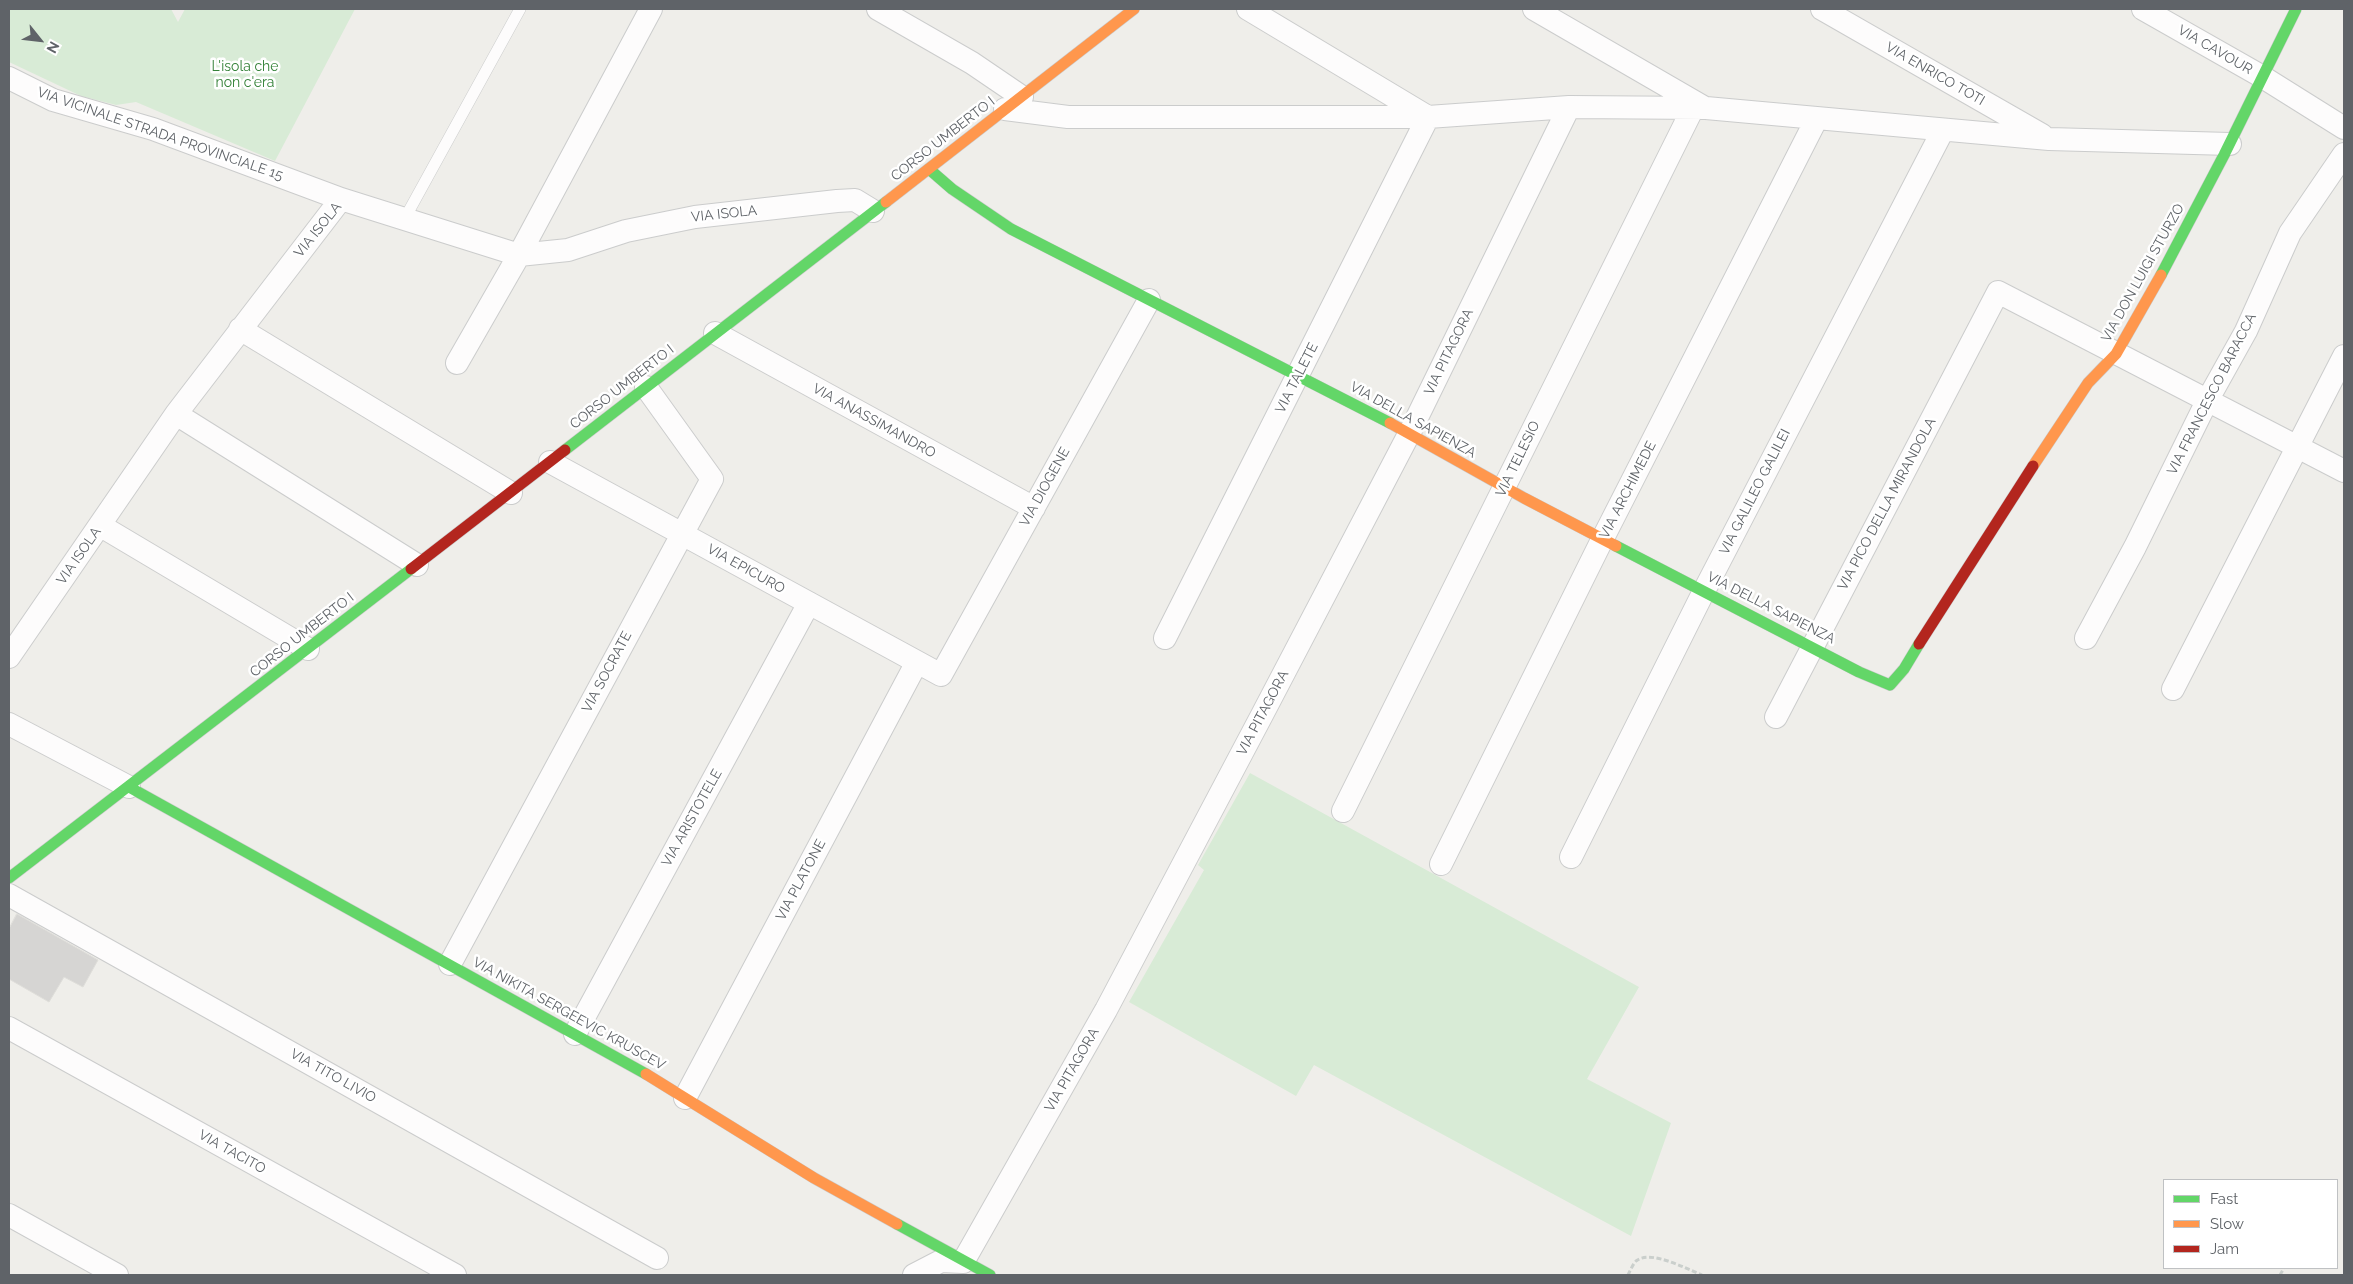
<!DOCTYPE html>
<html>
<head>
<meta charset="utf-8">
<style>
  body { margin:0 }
  #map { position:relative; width:2353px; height:1284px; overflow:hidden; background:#efeeea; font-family:Raleway,sans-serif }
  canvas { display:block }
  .frame { position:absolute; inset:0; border:10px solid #5f6368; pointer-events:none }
  .legend { position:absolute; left:2163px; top:1179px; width:175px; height:90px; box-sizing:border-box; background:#fff; border:1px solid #bfc1c3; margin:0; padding:6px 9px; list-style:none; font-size:15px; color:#5f6368 }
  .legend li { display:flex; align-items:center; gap:10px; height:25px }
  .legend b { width:25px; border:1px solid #bfc1c3 }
  .north { position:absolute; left:15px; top:15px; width:50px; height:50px; -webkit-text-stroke:4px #fff; paint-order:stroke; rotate:119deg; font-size:14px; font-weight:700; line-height:20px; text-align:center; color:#5f6368 }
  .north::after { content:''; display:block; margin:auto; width:18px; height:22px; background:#5f6368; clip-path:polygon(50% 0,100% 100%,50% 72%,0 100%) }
</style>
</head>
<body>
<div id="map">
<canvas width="2353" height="1284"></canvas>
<div class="frame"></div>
<ul class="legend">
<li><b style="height:6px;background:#63d668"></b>Fast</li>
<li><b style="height:6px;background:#ff974d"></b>Slow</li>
<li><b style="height:6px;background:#b3261e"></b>Jam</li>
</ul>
<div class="north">N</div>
</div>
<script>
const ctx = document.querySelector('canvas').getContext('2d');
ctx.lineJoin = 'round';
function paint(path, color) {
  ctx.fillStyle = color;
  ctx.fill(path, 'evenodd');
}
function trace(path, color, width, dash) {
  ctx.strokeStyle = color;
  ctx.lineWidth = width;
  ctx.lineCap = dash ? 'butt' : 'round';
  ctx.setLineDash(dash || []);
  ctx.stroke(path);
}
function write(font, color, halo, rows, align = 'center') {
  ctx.font = font + ' Raleway,sans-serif';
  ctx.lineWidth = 5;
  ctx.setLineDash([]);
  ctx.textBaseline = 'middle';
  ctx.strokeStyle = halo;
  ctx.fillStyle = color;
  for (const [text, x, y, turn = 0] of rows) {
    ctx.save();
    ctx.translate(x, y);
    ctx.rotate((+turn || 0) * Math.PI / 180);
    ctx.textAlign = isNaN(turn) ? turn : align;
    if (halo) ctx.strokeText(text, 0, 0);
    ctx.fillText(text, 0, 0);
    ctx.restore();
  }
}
const green = new Path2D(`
  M9,9H171L178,22L185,9H355L275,161L136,102L116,105L81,96L9,62Z
  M1250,773L1639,987L1587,1079L1671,1123L1631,1236L1314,1065L1296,1096L1129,1002L1204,870L1198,865Z`);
const building = new Path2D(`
  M17,914L98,960L83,987L64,977L49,1002L9,979V929Z`);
const path = new Path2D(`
  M1628,1275C1630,1271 1633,1264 1636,1261C1651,1249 1686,1269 1702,1275
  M2280,1275L2284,1268`);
const lane = new Path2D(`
  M405,218L520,9`);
const street = new Path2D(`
  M878,9L972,63L1022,97
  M1534,9L1705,108
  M1822,9L2042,135
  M2143,9L2261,76L2344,128
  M9,78L53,100L153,129L341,199L519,255L568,250L626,231L695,217L837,201L855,200L873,211
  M1005,109L1068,117H1428L1569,107L1706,108L2049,139L2230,144
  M240,329L511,493
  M715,333L1034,508
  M457,363L519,255L651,9
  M176,414L417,565
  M550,462L941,675L1149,300
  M101,526L308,649
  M1165,638L1428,117L1248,9
  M2086,638L2135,547L2207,401L2246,331L2290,233L2344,154
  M9,657L176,414L341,199
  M2173,689L2344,356
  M1776,717L1998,292L2344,471
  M9,724L129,787
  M1343,811L1693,108
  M1571,857L1704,591L1943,130
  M1441,864L1603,538L1817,118
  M9,895L657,1258
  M450,964L712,479L646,387
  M9,1028L455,1275
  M575,1034L809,603
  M685,1098L917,662
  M9,1215L117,1275
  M914,1275L941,1261L963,1262L1106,1010L1262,715L1409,434L1569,107`);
const fast = new Path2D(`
  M929,169L952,189L1011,229L1390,423
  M2161,275L2224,155L2296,9
  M565,450L886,202
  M1616,546L1859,672L1890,685L1904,669L1919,644
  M129,787L646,1074
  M9,878L411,569
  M897,1224L990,1275`);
const slow = new Path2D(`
  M886,202L1134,9
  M1390,423L1524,498L1616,546
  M2033,466L2088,383L2116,354L2161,275
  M646,1074L814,1178L897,1224`);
const jam = new Path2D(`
  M411,569L565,450
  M1919,644L2033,466`);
const streetNames = [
  ["VIA CAVOUR",2215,50,30],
  ["VIA ENRICO TOTI",1935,74,30],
  ["VIA VICINALE STRADA PROVINCIALE 15",160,134,19],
  ["CORSO UMBERTO I",943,139,-38],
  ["VIA ISOLA",724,214,-6],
  ["VIA ISOLA",318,230,-51],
  ["VIA DON LUIGI STURZO",2143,273,-61],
  ["VIA PITAGORA",1449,352,-64],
  ["VIA TALETE",1297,378,-63],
  ["CORSO UMBERTO I",622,387,-38],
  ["VIA FRANCESCO BARACCA",2212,394,-63],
  ["VIA DELLA SAPIENZA",1413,420,29],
  ["VIA ANASSIMANDRO",874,421,29],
  ["VIA TELESIO",1518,459,-64],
  ["VIA DIOGENE",1045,487,-61],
  ["VIA ARCHIMEDE",1628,490,-63],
  ["VIA GALILEO GALILEI",1755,492,-63],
  ["VIA PICO DELLA MIRANDOLA",1887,504,-62],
  ["VIA ISOLA",79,556,-55],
  ["VIA EPICURO",746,569,29],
  ["VIA DELLA SAPIENZA",1771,608,27],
  ["CORSO UMBERTO I",302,635,-38],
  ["VIA SOCRATE",607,672,-62],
  ["VIA PITAGORA",1263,713,-62],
  ["VIA ARISTOTELE",692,818,-61],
  ["VIA PLATONE",801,880,-62],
  ["VIA NIKITA SERGEEVIC KRUSCEV",569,1014,29],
  ["VIA PITAGORA",1072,1070,-60],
  ["VIA TITO LIVIO",333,1076,29],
  ["VIA TACITO",232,1152,29]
];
const parkNames = [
  ["L'isola che",245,67],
  ["non c'era",245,83]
];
paint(green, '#d8ebd6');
paint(building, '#d6d5d3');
trace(building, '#deddd9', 1);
trace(lane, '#cbcccc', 12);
trace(street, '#cbcccc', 24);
trace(fast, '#cacacb', 12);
trace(slow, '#cacacb', 12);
trace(jam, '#cacacb', 12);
trace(path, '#cacfcc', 3, [5, 2.5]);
trace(lane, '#fdfcfc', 11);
trace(street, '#fdfcfc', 22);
trace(fast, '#63d668', 11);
trace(slow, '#ff974d', 11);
trace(jam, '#b3261e', 11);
write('14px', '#5f6368', '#fff', streetNames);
write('14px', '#348238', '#fff', parkNames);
</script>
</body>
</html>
